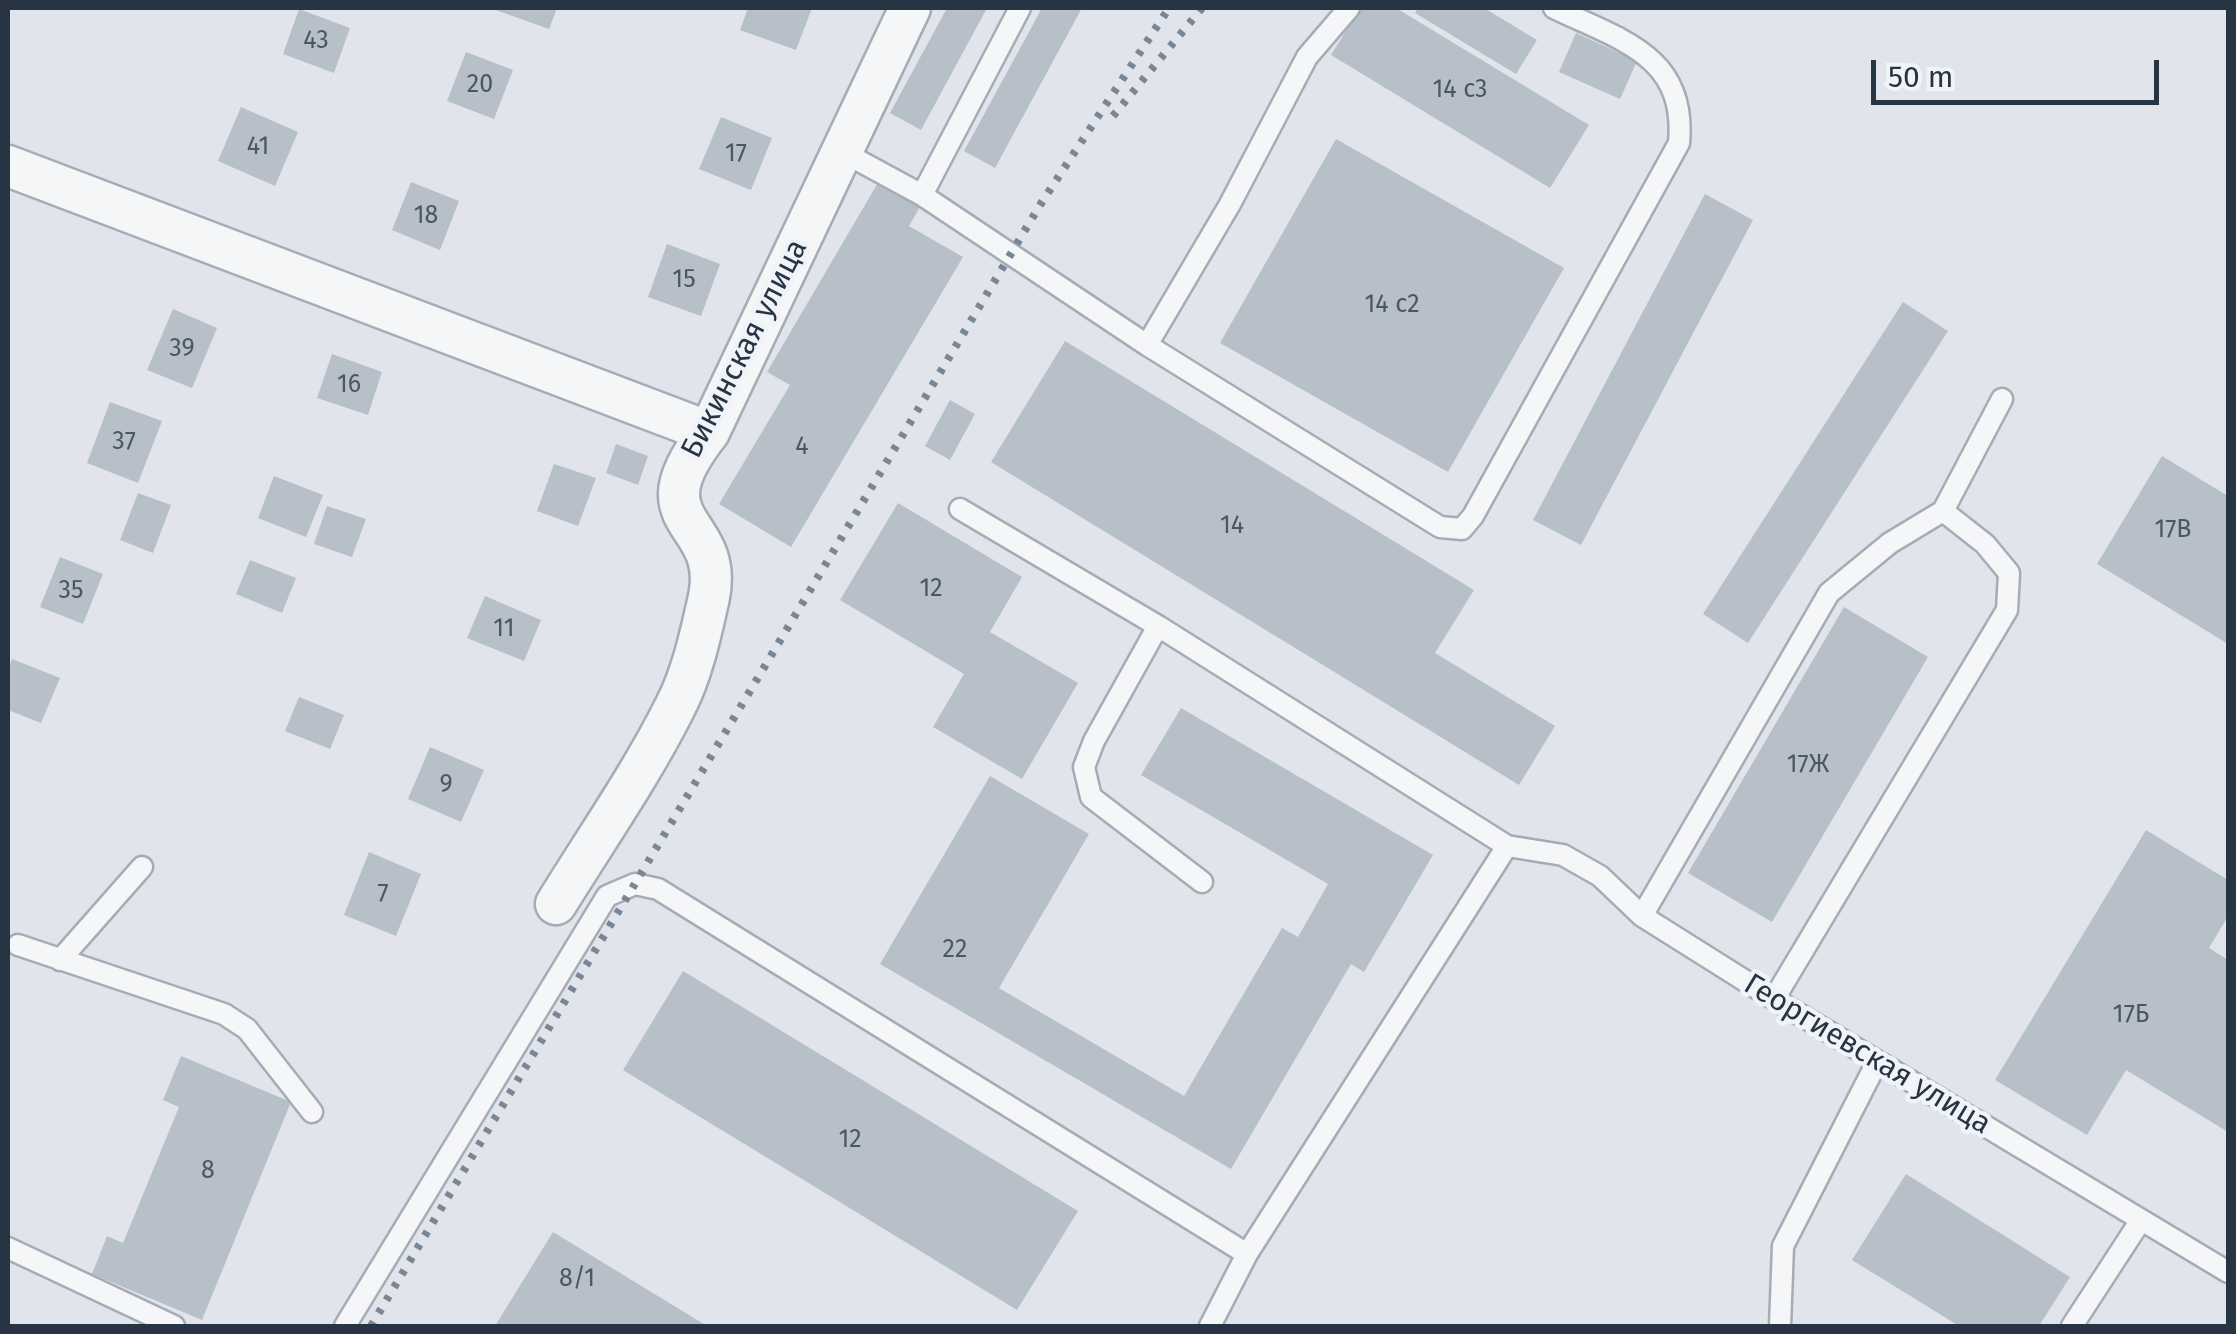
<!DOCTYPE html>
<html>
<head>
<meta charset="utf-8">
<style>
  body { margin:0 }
  #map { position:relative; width:2236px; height:1334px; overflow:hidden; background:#e1e5eb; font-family:"Fira Sans",sans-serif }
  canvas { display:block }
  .frame { position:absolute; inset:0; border:10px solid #273444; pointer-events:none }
  .scale { position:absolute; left:1871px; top:60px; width:288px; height:45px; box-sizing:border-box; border:5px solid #273444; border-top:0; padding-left:12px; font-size:30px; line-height:35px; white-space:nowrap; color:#273444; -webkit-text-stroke:8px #f0f4f8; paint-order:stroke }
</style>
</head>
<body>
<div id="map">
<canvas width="2236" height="1334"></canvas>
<div class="frame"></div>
<div class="scale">50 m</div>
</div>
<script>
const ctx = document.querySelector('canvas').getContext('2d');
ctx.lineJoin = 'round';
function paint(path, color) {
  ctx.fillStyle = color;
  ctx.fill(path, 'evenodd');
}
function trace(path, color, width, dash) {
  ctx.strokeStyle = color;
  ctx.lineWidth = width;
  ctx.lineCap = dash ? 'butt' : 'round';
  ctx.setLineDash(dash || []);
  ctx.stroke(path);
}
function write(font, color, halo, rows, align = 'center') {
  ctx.font = font + ' "Fira Sans",sans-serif';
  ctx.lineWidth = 9;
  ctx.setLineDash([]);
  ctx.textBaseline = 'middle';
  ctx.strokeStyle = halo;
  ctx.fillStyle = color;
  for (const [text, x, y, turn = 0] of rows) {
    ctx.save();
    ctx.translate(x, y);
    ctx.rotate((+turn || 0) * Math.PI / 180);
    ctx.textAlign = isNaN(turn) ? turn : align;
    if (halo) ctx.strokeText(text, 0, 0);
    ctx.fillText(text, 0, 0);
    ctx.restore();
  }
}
const building = new Path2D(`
  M490,8H557L549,29Z
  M748,8H812L796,50L740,30Z
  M947,8H987L921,130L890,113Z
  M1042,8H1082L995,168L964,151Z
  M1360,8H1396L1589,125L1550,188L1331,55Z
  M1418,8H1484L1537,40L1516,74L1415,13Z
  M299,9L350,28L334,73L283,54Z
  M1576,33L1637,61L1620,99L1559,72Z
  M466,52L513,70L494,119L447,101Z
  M241,107L298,132L275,186L218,161Z
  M721,117L772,138L751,190L699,169Z
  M1336,139L1564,268L1448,472L1220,343Z
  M879,181L921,205L909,226L963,257L791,547L719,504L790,385L767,372Z
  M411,182L459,201L440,250L392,230Z
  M1705,194L1753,220L1581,545L1533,520Z
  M667,244L720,264L701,316L648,297Z
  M1903,302L1948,331L1748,643L1703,614Z
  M173,309L217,328L192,388L147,370Z
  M1065,341L1474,590L1435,653L1555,726L1519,785L991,462Z
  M332,354L382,372L368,415L317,398Z
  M950,400L975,414L950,460L925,446Z
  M110,402L162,421L138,483L87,463Z
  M616,444L648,456L638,485L606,473Z
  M2162,456L2228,496V644L2097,564Z
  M554,464L596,478L578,526L537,511Z
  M274,476L323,495L306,537L258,518Z
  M138,493L171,505L153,553L120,540Z
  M898,503L1022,577L990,632L1078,683L1022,779L933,727L964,674L840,600Z
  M327,506L366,519L352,557L314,544Z
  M60,557L103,574L83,624L40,607Z
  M250,560L296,578L282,613L236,594Z
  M485,596L541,620L524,661L467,638Z
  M1844,607L1928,657L1772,922L1688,873Z
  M12,659L60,678L41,723L8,710V670Z
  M299,697L344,715L330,749L285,731Z
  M1181,708L1433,855L1364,972L1351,964L1231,1169L880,964L990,776L1089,834L999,988L1184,1096L1282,928L1298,937L1328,884L1141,775Z
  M430,747L484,770L461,822L408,799Z
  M2146,830L2228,880V916L2209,948L2228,960V1132L2126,1070L2087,1135L1995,1080Z
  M369,852L421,874L396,936L344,915Z
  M683,971L1078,1211L1017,1310L623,1070Z
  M181,1056L291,1102L202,1320L92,1274L107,1236L123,1243L179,1107L163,1100Z
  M1906,1174L2070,1277L2039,1326H1959L1852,1260Z
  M553,1232L707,1326H495Z`);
const lane = new Path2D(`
  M841,151L922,195L1147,345L1440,527L1462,529L1473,516L1679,143C1687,55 1620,40 1554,8
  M922,195L1020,8
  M1147,345L1230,204L1307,57L1349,8
  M960,509L1158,626L1507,846L1563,855L1600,876L1642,916L1774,999L2228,1272
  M1158,626L1094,741L1084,767L1091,797L1202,882
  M1642,916L1829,593L1890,543L1943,511
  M18,945L224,1014L247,1029L312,1112
  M60,960L142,867
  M1774,999L2007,610L2009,573L1985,544L1943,511L2002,399
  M8,1248L174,1326
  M1247,1254L1507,846
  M345,1326L607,896L635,884L658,889L1247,1254L1210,1326
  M1780,1326L1783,1246L1877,1062
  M2072,1326L2141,1220`);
const street = new Path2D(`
  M8,166L709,432
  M556,904C596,839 641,775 675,707C692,675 701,633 709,597C725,517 634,527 709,432L910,8`);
const rail = new Path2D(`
  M1113,116L1202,8
  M371,1326L1040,205L1169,8`);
const numberNames = [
  ["43",316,41],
  ["20",480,85],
  ["14 с3",1460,90],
  ["41",258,147],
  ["17",736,154],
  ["18",426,216],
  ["15",684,280],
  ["14 с2",1392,305],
  ["39",182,349],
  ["16",349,385],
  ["37",124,442],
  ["4",802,447],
  ["14",1232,526],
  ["17В",2173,530],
  ["12",931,589],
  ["35",71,591],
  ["11",504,629],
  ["17Ж",1808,765],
  ["9",446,785],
  ["7",383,894],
  ["22",955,950],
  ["17Б",2131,1015],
  ["12",850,1140],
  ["8",208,1171],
  ["8/1",577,1279]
];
const streetNames = [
  ["Бикинская улица",745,349,-63],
  ["Георгиевская улица",1867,1055,31]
];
paint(building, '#b7bfc9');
trace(lane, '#a5acb6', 25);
trace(street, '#a5acb6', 45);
trace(lane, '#f4f6f8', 20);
trace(street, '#f4f6f8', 40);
trace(rail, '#798696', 8, [5, 10]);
write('25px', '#4b5765', null, numberNames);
write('30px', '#273444', '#f0f4f8', streetNames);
</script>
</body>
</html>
